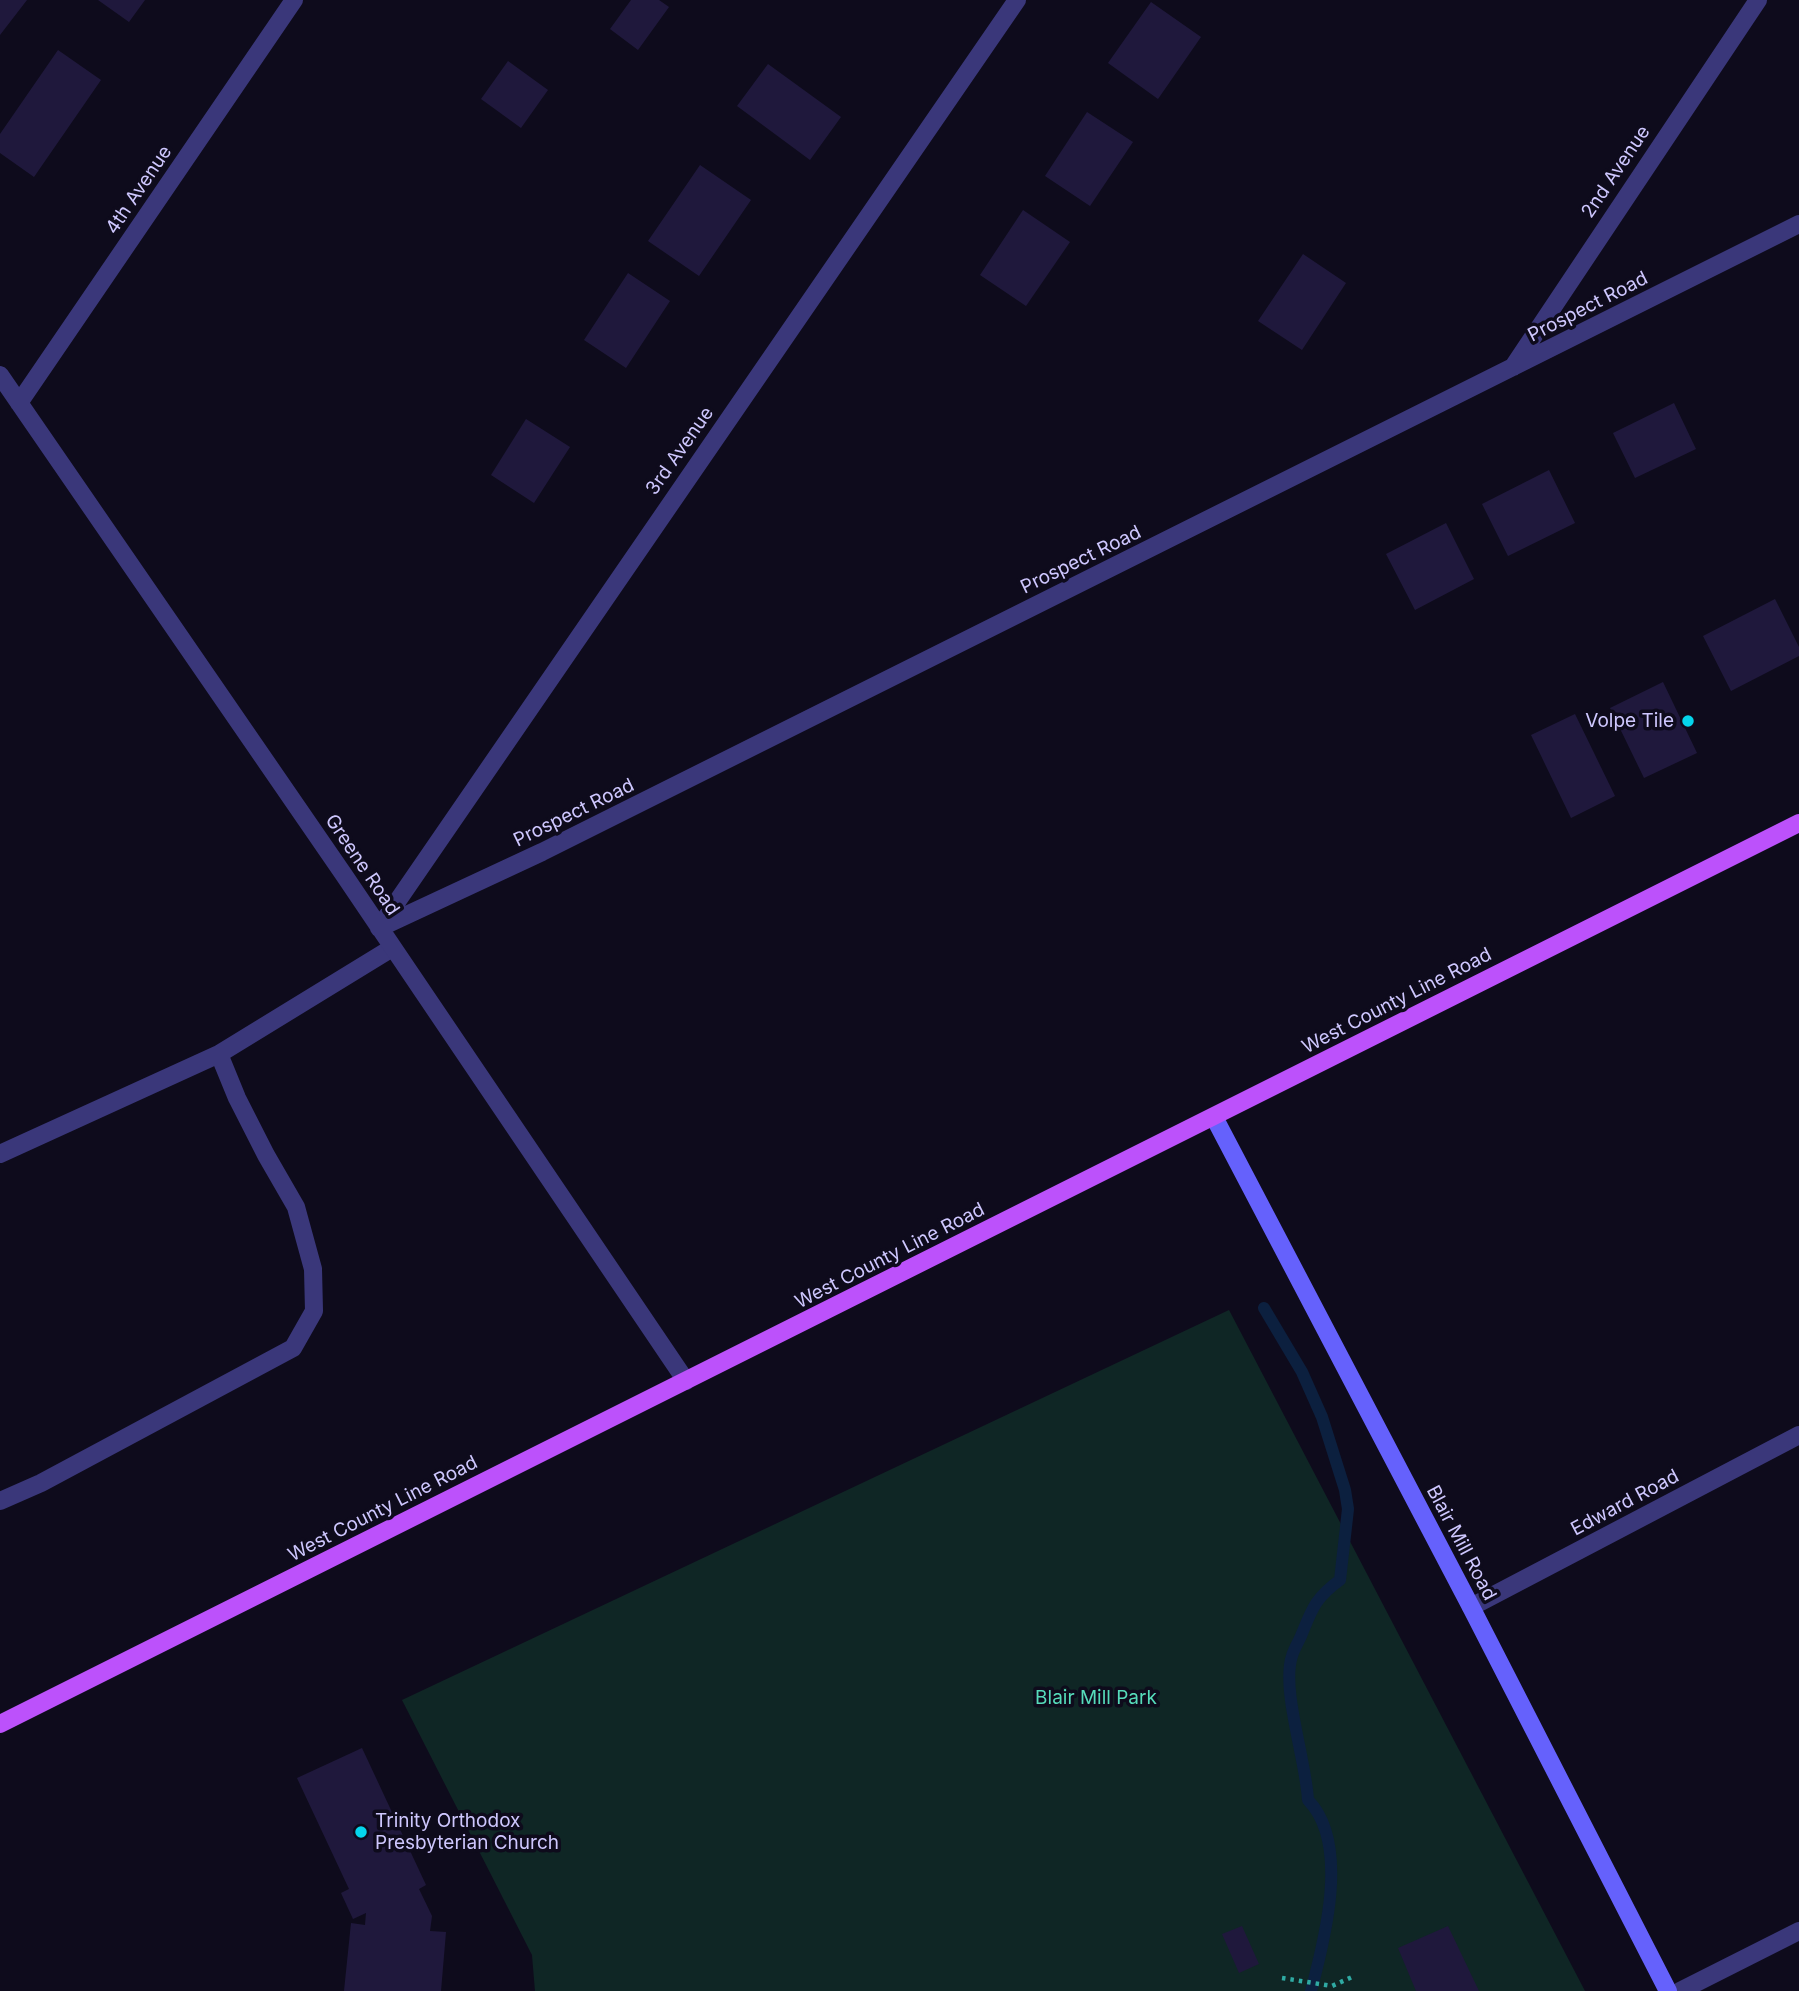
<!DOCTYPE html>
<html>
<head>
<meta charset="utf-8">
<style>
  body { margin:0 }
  canvas { display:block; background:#0e0b1c }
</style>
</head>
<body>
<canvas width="1799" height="1991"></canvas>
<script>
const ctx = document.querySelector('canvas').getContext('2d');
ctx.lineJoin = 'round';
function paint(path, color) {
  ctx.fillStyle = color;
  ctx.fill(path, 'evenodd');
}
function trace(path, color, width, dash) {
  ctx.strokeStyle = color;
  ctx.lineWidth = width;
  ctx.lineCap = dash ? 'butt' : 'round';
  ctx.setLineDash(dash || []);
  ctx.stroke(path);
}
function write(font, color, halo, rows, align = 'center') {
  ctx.font = font + ' Inter,sans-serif';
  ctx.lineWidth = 7;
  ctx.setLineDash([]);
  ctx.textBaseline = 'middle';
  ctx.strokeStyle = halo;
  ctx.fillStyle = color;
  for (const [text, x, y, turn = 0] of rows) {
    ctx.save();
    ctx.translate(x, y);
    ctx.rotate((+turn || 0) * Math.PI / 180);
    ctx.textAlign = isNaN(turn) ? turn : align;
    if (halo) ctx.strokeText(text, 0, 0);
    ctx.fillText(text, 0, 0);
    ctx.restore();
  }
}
const green = new Path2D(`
  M1229,1310L1585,1991H535L532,1955L402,1700Z`);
const stream = new Path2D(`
  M1264,1308L1302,1372L1322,1417L1345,1490L1348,1509L1340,1580C1315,1598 1312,1609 1301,1636C1298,1643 1294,1649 1292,1656C1281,1689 1306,1760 1308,1800C1350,1843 1325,1939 1311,1991`);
const building = new Path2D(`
  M0,0H27L0,35Z
  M98,0H145L129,22Z
  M631,0H659L669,7L638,50L610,29Z
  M1151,2L1201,37L1158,99L1108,63Z
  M58,50L101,80L34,177L0,153V134Z
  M508,61L548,90L521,128L481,99Z
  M768,64L841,117L810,160L737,106Z
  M1087,112L1133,142L1090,206L1045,176Z
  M700,165L751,200L699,276L648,241Z
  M1023,210L1070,242L1026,306L980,275Z
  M1303,254L1346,283L1302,350L1258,321Z
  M628,273L670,301L626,368L584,340Z
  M1674,403L1696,449L1635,478L1613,433Z
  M526,419L570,447L534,503L491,475Z
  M1549,470L1575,523L1508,556L1482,504Z
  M1446,523L1474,579L1415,610L1386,554Z
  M1775,599L1799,647V656L1731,691L1703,636Z
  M1663,682L1697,753L1644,778L1610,708Z
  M1575,714L1615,796L1571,818L1531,735Z
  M362,1748L426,1885L419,1889L432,1916L430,1931L446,1932L441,1991H344L351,1923L365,1925L366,1913L353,1919L341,1893L349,1889L297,1778Z
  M1242,1926L1259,1964L1239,1973L1222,1934Z
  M1448,1926L1479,1991H1416L1398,1948Z`);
const path = new Path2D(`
  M1282,1978L1332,1986L1352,1977`);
const lane = new Path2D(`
  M0,1154L219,1054
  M0,1501L41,1483L293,1348L314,1311L313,1269L296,1207L266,1155L237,1098L219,1054L392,948`);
const street = new Path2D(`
  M1513,367L1758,0
  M0,375L344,875L686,1381
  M19,403L294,0
  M381,925L1017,0
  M379,928L542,852L1799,224
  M1471,1607L1799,1435
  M1680,1991L1799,1931`);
const secondary = new Path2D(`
  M1214,1117L1471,1607L1668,1991`);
const primary = new Path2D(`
  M0,1724L1799,823`);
const markers = [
  [1688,721,7,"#05d5ec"],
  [361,1832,7,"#05d5ec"]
];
const streetNames = [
  ["2nd Avenue",1616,172,-56],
  ["4th Avenue",139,190,-56],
  ["Prospect Road",1588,307,-27],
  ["3rd Avenue",680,451,-55],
  ["Prospect Road",1081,560,-26],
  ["Prospect Road",574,813,-26],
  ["Greene Road",362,865,56],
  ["West County Line Road",1397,1001,-27],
  ["West County Line Road",890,1256,-27],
  ["Edward Road",1625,1503,-28],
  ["West County Line Road",383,1509,-27],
  ["Blair Mill Road",1461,1543,62]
];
const poiNames = [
  ["Volpe Tile",1674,721],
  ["Trinity Orthodox",375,1821,"left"],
  ["Presbyterian Church",375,1843,"left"]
];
const parkNames = [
  ["Blair Mill Park",1096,1698]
];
paint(green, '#0f2625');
trace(stream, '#0c203f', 12);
paint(building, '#1f183c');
trace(path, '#2faaa3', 4.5, [3.5, 5]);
trace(lane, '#3a377a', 18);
trace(street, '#3a377a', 18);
trace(secondary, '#6561fc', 18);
trace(primary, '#bc51fb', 18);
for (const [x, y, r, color] of markers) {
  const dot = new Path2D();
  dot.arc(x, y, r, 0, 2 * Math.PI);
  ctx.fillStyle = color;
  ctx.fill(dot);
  trace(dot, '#0e0b1c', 2.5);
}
write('19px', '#cec7fe', '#0e0b1c', streetNames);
write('19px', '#cec7fe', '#0e0b1c', poiNames, 'right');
write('19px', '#56dbba', '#0e0b1c', parkNames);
</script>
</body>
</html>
